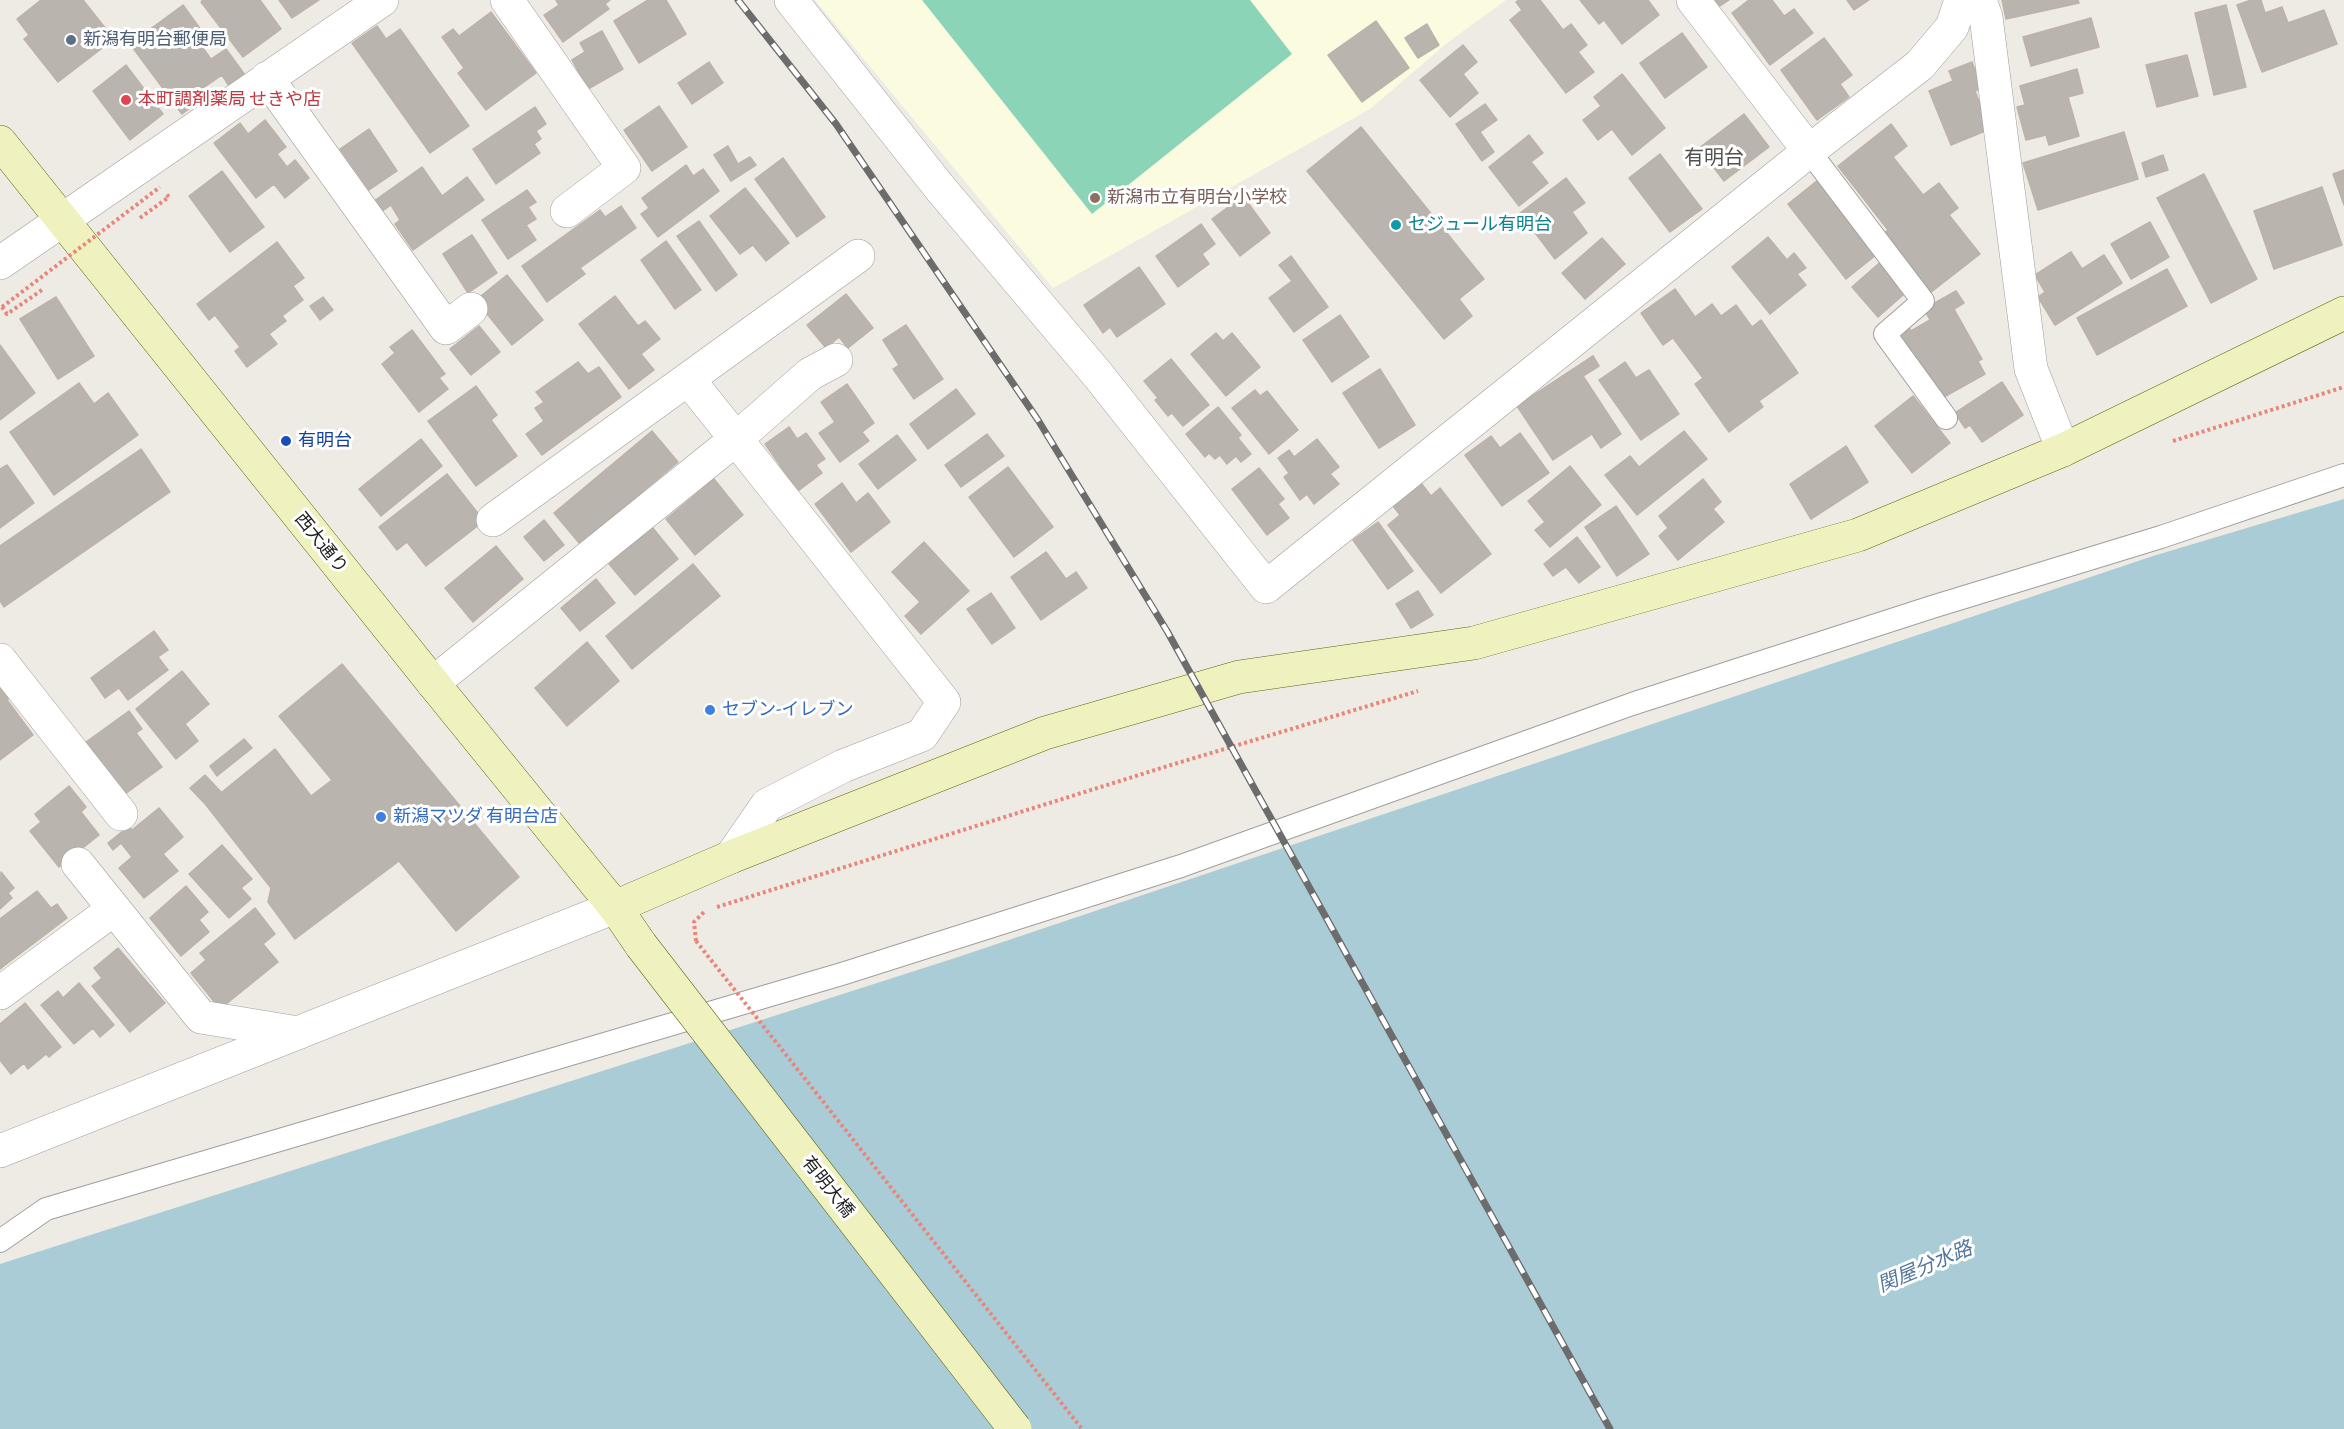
<!DOCTYPE html>
<html>
<head>
<meta charset="utf-8">
<style>
  body { margin:0 }
  canvas { display:block; background:#eeebe5 }
</style>
</head>
<body>
<canvas width="2344" height="1429"></canvas>
<script>
const ctx = document.querySelector('canvas').getContext('2d');
ctx.lineJoin = 'round';
function paint(path, color) {
  ctx.fillStyle = color;
  ctx.fill(path, 'evenodd');
}
function trace(path, color, width, dash) {
  ctx.strokeStyle = color;
  ctx.lineWidth = width;
  ctx.lineCap = dash ? 'butt' : 'round';
  ctx.setLineDash(dash || []);
  ctx.stroke(path);
}
function write(font, color, halo, rows, align = 'center') {
  ctx.font = font + ' "Alegreya Sans","Noto Sans JP",sans-serif';
  ctx.lineWidth = 6;
  ctx.setLineDash([]);
  ctx.textBaseline = 'middle';
  ctx.strokeStyle = halo;
  ctx.fillStyle = color;
  for (const [text, x, y, turn = 0] of rows) {
    ctx.save();
    ctx.translate(x, y);
    ctx.rotate((+turn || 0) * Math.PI / 180);
    ctx.textAlign = isNaN(turn) ? turn : align;
    if (halo) ctx.strokeText(text, 0, 0);
    ctx.fillText(text, 0, 0);
    ctx.restore();
  }
}
const education = new Path2D(`
  M815,0H1506L1447,43L1370,109L1053,288Z`);
const pitch = new Path2D(`
  M922,0H1250L1292,54L1092,214Z`);
const water = new Path2D(`
  M2344,499V1429H0V1264L955,958L2153,556Z`);
const building = new Path2D(`
  M41,0H83L114,39L58,82L24,39L29,35L17,19Z
  M203,0H260L281,29L243,57L201,2Z
  M279,0H319L292,18Z
  M556,0H610L605,4L609,9L563,42L544,15L559,5Z
  M648,0H666L686,34L639,63L614,21Z
  M1519,0H1540L1563,30L1571,24L1587,45L1578,52L1594,72L1566,93L1510,20L1522,10L1516,2Z
  M1580,0H1648L1659,15L1622,44L1604,20L1599,24Z
  M1715,0H1729L1720,6Z
  M1749,0H1772L1784,16L1794,9L1813,33L1770,65L1732,13Z
  M1847,0H1869L1854,10Z
  M2002,0H2078L2079,3L2006,19Z
  M2251,0H2261L2265,13L2282,7L2288,23L2324,10L2337,44L2262,72L2237,5Z
  M183,5L204,34L197,40L211,59L226,49L245,75L229,86L222,75L196,93L201,100L182,114L130,44Z
  M2226,5L2246,87L2214,95L2195,13Z
  M491,12L536,73L486,110L458,73L464,68L442,37L453,29L459,36Z
  M2091,18L2099,47L2031,66L2023,37Z
  M1376,21L1409,68L1362,102L1328,55Z
  M1427,24L1439,45L1418,58L1405,38Z
  M377,26L386,39L400,29L469,126L430,153L352,43Z
  M602,31L623,69L588,89L572,60L585,52L580,43Z
  M1682,33L1707,67L1665,98L1640,63Z
  M1824,38L1852,75L1840,84L1849,97L1817,120L1781,70Z
  M1463,45L1477,62L1463,74L1478,93L1450,117L1420,80Z
  M2187,55L2198,96L2157,107L2146,65Z
  M709,62L723,83L692,104L678,83Z
  M1972,62L1982,88L1975,91L1990,129L1951,145L1929,91L1953,81L1949,71Z
  M126,65L163,114L130,140L93,91Z
  M2077,69L2083,93L2068,97L2079,136L2049,145L2046,135L2026,140L2017,107L2025,105L2020,86Z
  M1622,74L1665,128L1632,155L1612,129L1598,140L1583,120L1601,106L1594,97Z
  M1485,104L1497,120L1480,132L1494,152L1482,161L1456,124Z
  M659,106L687,147L652,171L624,130Z
  M535,107L546,124L536,131L541,139L534,144L540,153L496,184L473,149Z
  M1744,114L1769,147L1724,181L1699,148Z
  M265,120L286,147L277,154L287,167L295,160L309,178L285,198L274,184L256,198L214,143L240,123L248,134Z
  M1891,124L1907,146L1893,157L1923,195L1939,183L1958,208L1949,215L1980,254L1930,293L1884,233L1888,230L1838,166Z
  M1361,127L1484,279L1459,299L1472,316L1444,339L1307,171Z
  M369,129L397,171L369,190L340,149Z
  M2124,132L2138,179L2038,210L2023,163Z
  M1529,135L1543,153L1531,162L1548,183L1519,206L1489,167Z
  M728,146L738,164L750,157L756,165L731,181L714,155Z
  M1660,154L1702,209L1670,232L1629,178Z
  M2163,155L2168,170L2146,177L2142,163Z
  M783,158L825,217L797,237L755,179Z
  M686,165L693,176L703,169L719,191L658,237L641,214L649,208L642,198Z
  M422,167L442,196L467,177L484,200L413,250L395,224L400,220L391,205L381,212L374,201Z
  M2344,170V205L2333,174Z
  M222,171L264,227L230,252L189,196Z
  M2204,174L2257,279L2211,303L2157,198Z
  M1566,178L1585,203L1572,212L1587,233L1555,259L1520,213Z
  M1818,180L1876,255L1846,279L1788,204Z
  M2322,187L2342,245L2274,269L2254,211Z
  M745,188L789,243L766,261L753,245L740,254L710,216Z
  M527,190L536,202L528,207L536,219L526,225L536,240L508,259L482,220Z
  M1243,196L1270,233L1240,256L1212,219Z
  M621,206L636,228L580,268L585,274L547,302L522,266L600,210L605,217Z
  M699,221L737,275L716,291L677,236Z
  M2150,222L2169,257L2131,279L2111,244Z
  M1201,224L1215,244L1202,254L1209,264L1178,287L1156,256Z
  M472,235L497,273L468,293L443,254Z
  M1768,237L1787,260L1794,253L1806,268L1797,274L1806,285L1770,314L1732,267Z
  M1602,238L1625,264L1585,299L1562,273Z
  M666,241L701,290L675,309L641,260Z
  M277,242L304,278L293,286L303,300L282,316L286,321L269,334L277,344L247,367L235,351L240,347L215,315L209,320L197,304Z
  M2071,252L2082,269L2104,255L2122,283L2055,325L2038,297L2045,292L2035,275Z
  M1291,256L1328,307L1294,332L1269,298L1292,281L1279,265Z
  M1885,258L1911,288L1878,317L1852,287Z
  M1139,267L1165,304L1117,337L1110,327L1103,333L1084,305Z
  M2167,269L2187,306L2097,355L2077,318Z
  M507,275L543,320L512,345L476,300Z
  M1675,289L1695,317L1712,304L1721,316L1736,305L1752,327L1761,320L1798,373L1759,401L1763,407L1729,432L1695,384L1703,378L1673,338L1663,345L1641,313Z
  M1956,291L1964,303L1954,309L1982,359L1978,361L1985,374L1944,397L1935,382L1929,386L1897,330L1907,324L1911,331L1930,320L1924,309Z
  M846,294L873,328L848,348L839,337L826,348L807,325Z
  M615,296L638,326L645,321L660,339L641,354L654,370L629,389L579,324Z
  M56,297L94,356L58,379L20,319Z
  M323,297L333,310L320,320L310,306Z
  M1340,315L1369,357L1332,382L1303,340Z
  M906,325L943,379L914,399L893,369L899,365L883,340Z
  M479,326L500,352L471,375L450,349Z
  M412,330L445,374L439,378L448,389L419,412L382,364L395,353L390,347Z
  M1216,333L1223,341L1232,333L1260,367L1226,396L1191,354Z
  M0,345L35,393L0,420Z
  M1593,356L1599,366L1583,376L1621,434L1601,448L1592,434L1553,460L1517,406Z
  M1171,359L1209,405L1183,426L1172,413L1168,416L1155,400L1158,398L1144,381Z
  M578,362L588,374L599,367L621,397L542,455L526,434L544,421L535,408L544,402L536,392Z
  M1625,362L1636,378L1649,370L1679,414L1641,440L1599,380Z
  M1380,369L1415,425L1379,448L1343,393Z
  M2002,382L2023,415L1982,442L1970,425L1965,428L1955,413Z
  M79,383L94,404L108,393L138,435L54,495L10,432Z
  M847,384L874,423L862,432L869,441L840,462L819,433L835,422L821,402Z
  M476,386L497,415L491,420L517,456L476,486L428,421Z
  M956,389L975,414L928,449L910,424Z
  M1255,390L1260,396L1267,391L1298,430L1269,454L1232,408Z
  M1913,396L1950,443L1912,473L1875,426Z
  M1218,407L1241,435L1238,438L1251,454L1241,462L1236,456L1227,464L1220,455L1215,459L1209,453L1205,457L1186,434Z
  M789,427L797,439L806,433L825,459L816,465L822,473L798,491L765,444Z
  M652,431L678,462L580,544L554,513Z
  M1684,431L1707,459L1637,515L1605,475L1630,456L1639,467Z
  M1520,433L1549,473L1502,506L1465,455L1491,436L1500,448Z
  M987,434L1004,456L961,487L945,465Z
  M897,435L916,460L878,489L859,464Z
  M421,439L442,466L381,516L359,489Z
  M1317,439L1339,467L1330,474L1339,484L1314,504L1307,494L1300,500L1284,477L1289,473L1278,458L1289,450L1294,457Z
  M1846,446L1868,482L1811,519L1790,484Z
  M141,449L170,492L4,607L0,601V546Z
  M7,465L34,503L0,528V469Z
  M1570,466L1601,505L1550,547L1535,530L1545,522L1528,501Z
  M1008,467L1053,527L1014,557L969,497Z
  M1259,468L1284,499L1278,504L1289,518L1267,535L1232,489Z
  M447,474L484,521L426,566L407,542L397,550L379,527Z
  M714,479L743,515L695,555L666,519Z
  M1703,479L1721,502L1713,509L1724,522L1678,560L1659,536L1668,528L1659,516Z
  M842,483L856,503L868,493L890,522L851,552L815,504Z
  M1421,483L1431,496L1440,488L1491,554L1441,593L1388,525L1400,515L1393,506Z
  M1616,506L1649,554L1617,576L1585,527Z
  M544,520L564,545L544,561L524,537Z
  M1378,522L1413,571L1388,589L1353,540Z
  M652,527L678,559L635,595L609,564Z
  M1577,537L1600,567L1579,583L1566,567L1553,576L1544,564Z
  M924,542L969,591L921,634L905,616L920,602L892,572Z
  M496,546L523,579L473,622L445,588Z
  M1046,552L1066,579L1076,572L1087,588L1041,620L1011,577Z
  M693,564L720,596L632,669L606,636Z
  M596,579L615,603L580,631L561,608Z
  M1418,591L1433,615L1411,628L1396,604Z
  M991,593L1015,628L992,644L967,609Z
  M154,631L168,650L158,657L168,670L128,700L119,688L105,698L91,678Z
  M587,642L619,681L567,726L535,688Z
  M342,664L519,877L456,931L399,861L295,939L268,902L271,888L206,805L275,749L311,796L332,780L279,716Z
  M182,671L209,704L185,724L198,741L176,759L136,709Z
  M0,677L14,694L7,700L33,735L0,760Z
  M129,711L142,729L136,733L162,767L125,794L86,742Z
  M244,739L252,748L217,776L210,766Z
  M205,775L221,792L206,805L190,788Z
  M69,786L86,807L81,812L99,835L59,867L30,831L41,822L35,814Z
  M159,808L183,837L163,854L178,871L144,898L119,868L132,857L121,843L113,850L108,843L129,826L132,830Z
  M222,845L252,879L241,888L251,899L229,918L189,874Z
  M1,872L14,888L8,893L12,898L0,909Z
  M186,886L208,912L199,920L209,932L181,956L150,918Z
  M37,891L51,908L57,904L67,918L0,969V919Z
  M255,908L275,934L263,944L278,962L220,1009L191,973L206,960L200,953Z
  M118,948L165,1003L130,1032L92,986L102,978L94,968Z
  M79,983L114,1025L100,1037L93,1028L74,1044L41,1005L58,991L63,998Z
  M25,1003L61,1047L49,1057L46,1054L28,1069L24,1063L11,1074L0,1060V1024Z`);
const path = new Path2D(`
  M140,218L169,197L165,193
  M2,307L7,314L42,290
  M2173,441L2344,387
  M717,907L1171,765L1418,691
  M696,941L694,922L705,911`);
const lane = new Path2D(`
  M1809,151L1923,301L1885,334L1946,418
  M0,1241L46,1209L845,973L1181,866L1632,704L1932,607L2161,537L2344,475`);
const street = new Path2D(`
  M507,0L624,168L567,211
  M791,0L940,188L1098,375L1266,587L1809,151L1920,65L1952,27L1961,0
  M1693,0L1809,151
  M1980,0L1986,17L2031,369L2063,450
  M267,78L446,328L471,309
  M0,263L382,0
  M688,379L736,439L810,374L836,360
  M493,520L858,256
  M0,660L121,814
  M433,683L736,439L944,702L922,735L843,766L767,805L731,857
  M78,864L201,1017L298,1033
  M0,993L114,909
  M0,1151L615,907`);
const secondary = new Path2D(`
  M0,142L433,683L615,907L641,945
  M615,907L731,857L1045,733L1239,677L1474,643L1858,535L2063,450L2344,313`);
const rail = new Path2D(`
  M738,0L836,124L1038,420L1167,631L1610,1429`);
const pathBridge = new Path2D(`
  M2,307L160,187
  M696,941L1082,1429`);
const secondaryBridge = new Path2D(`
  M641,945L1015,1429`);
const markers = [
  [71,40,6,"#5c6f8a"],
  [126,100,6,"#e0444e"],
  [1095,198,6,"#8d6e63"],
  [1396,225,6,"#0f9aa8"],
  [286,441,6,"#1a4fb4"],
  [710,710,6,"#3f7fe0"],
  [381,817,6,"#3f7fe0"]
];
const serviceNames = [
  ["新潟有明台郵便局",83,40]
];
const healthNames = [
  ["本町調剤薬局 せきや店",138,100]
];
const educationNames = [
  ["新潟市立有明台小学校",1107,198]
];
const cultureNames = [
  ["セジュール有明台",1408,225]
];
const transitNames = [
  ["有明台",298,441]
];
const streetNames = [
  ["西大通り",321,543,51],
  ["有明大橋",828,1187,52]
];
const shopNames = [
  ["セブン-イレブン",722,710],
  ["新潟マツダ 有明台店",393,817]
];
const neighbourhoodNames = [
  ["有明台",1714,158]
];
const waterNames = [
  ["関屋分水路",1925,1267,-23]
];
paint(education, '#fbfbe0');
paint(pitch, '#8cd4b8');
paint(water, '#aaccd6');
paint(building, '#bab4ae');
trace(building, '#bdb2a9', 1.5);
trace(lane, '#9f9f9f', 24);
trace(street, '#9f9f9f', 34);
trace(secondary, '#5f6812', 34);
trace(path, '#e9867a', 4, [3, 3]);
trace(lane, '#fff', 22);
trace(street, '#fff', 33);
trace(secondary, '#eff2bf', 33);
trace(rail, '#6c6c6c', 7);
trace(rail, '#fff', 4.5, [14]);
trace(secondaryBridge, '#5f6812', 34, []);
trace(pathBridge, '#e9867a', 4, [3, 3]);
trace(secondaryBridge, '#eff2bf', 33);
for (const [x, y, r, color] of markers) {
  const dot = new Path2D();
  dot.arc(x, y, r, 0, 2 * Math.PI);
  ctx.fillStyle = color;
  ctx.fill(dot);
  trace(dot, '#fff', 2);
}
write('18px', '#4e5e75', '#fff', serviceNames, 'left');
write('18px', '#be3a42', '#fff', healthNames, 'left');
write('18px', '#785e54', '#fff', educationNames, 'left');
write('18px', '#0d838f', '#fff', cultureNames, 'left');
write('18px', '#164399', '#fff', transitNames, 'left');
write('18px', '#1e1e1e', '#fff', streetNames);
write('18px', '#366cbe', '#fff', shopNames, 'left');
write('20px', '#515151', '#fff', neighbourhoodNames);
write('italic 20px', '#53779b', '#fff', waterNames);
</script>
</body>
</html>
